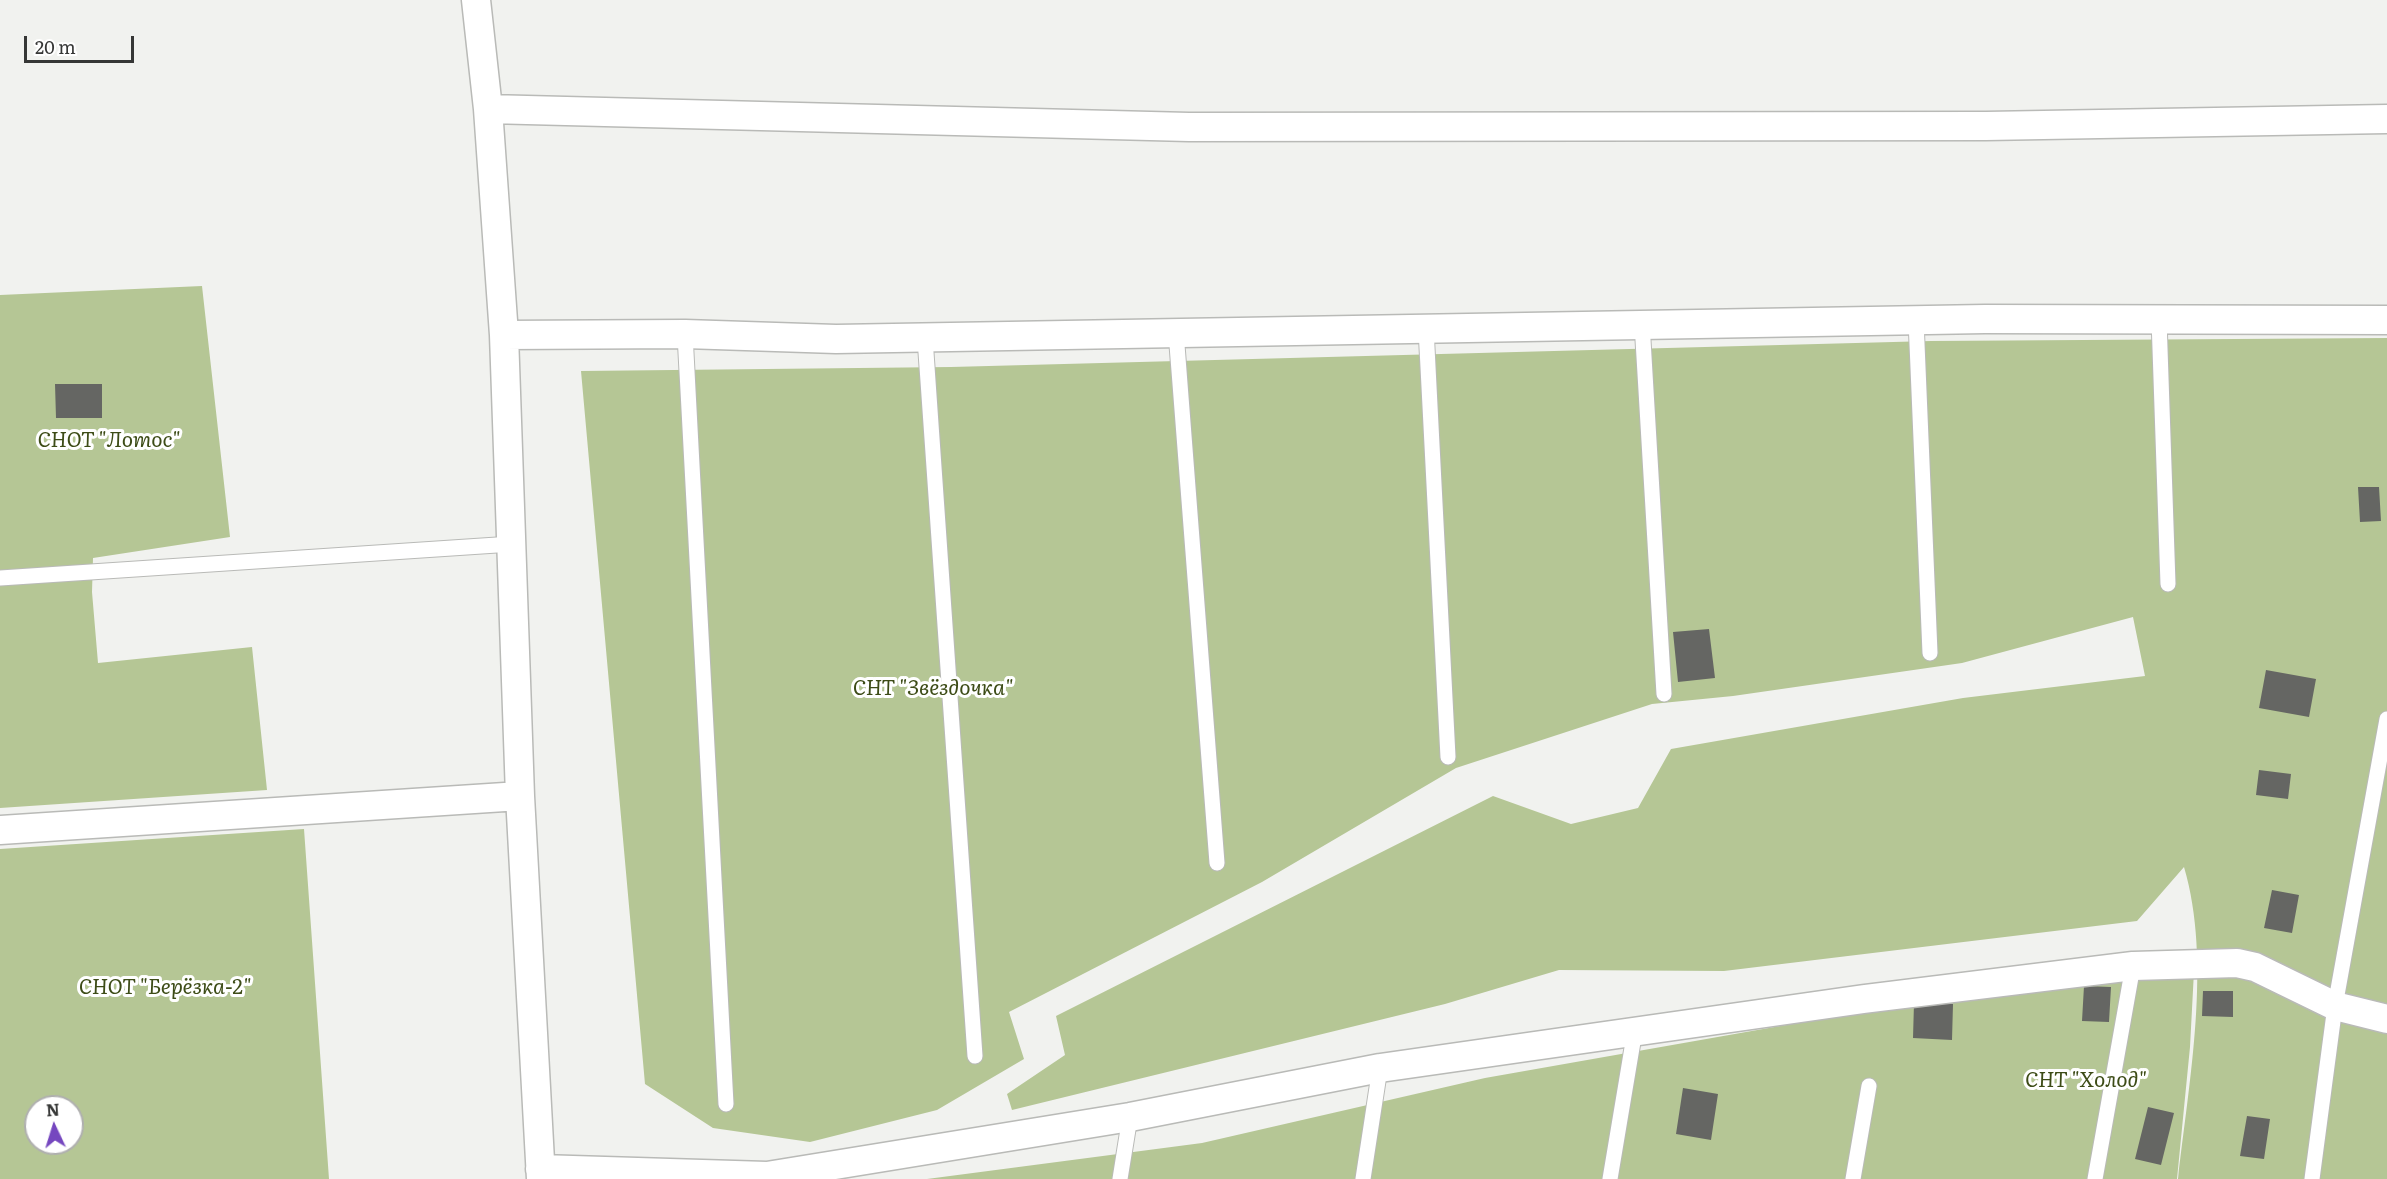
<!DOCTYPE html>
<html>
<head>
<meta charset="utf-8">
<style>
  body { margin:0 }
  #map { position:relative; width:2387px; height:1179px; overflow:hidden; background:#f1f2ef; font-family:Literata,serif }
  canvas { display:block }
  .north { position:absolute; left:24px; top:1095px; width:60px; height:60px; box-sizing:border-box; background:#fff; border:2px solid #afafaf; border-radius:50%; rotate:356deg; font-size:16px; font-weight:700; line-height:24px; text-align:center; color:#363736 }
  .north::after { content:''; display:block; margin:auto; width:21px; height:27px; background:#7547bf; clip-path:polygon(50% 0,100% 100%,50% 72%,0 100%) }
  .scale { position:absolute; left:24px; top:36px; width:110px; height:27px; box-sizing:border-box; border:3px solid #363736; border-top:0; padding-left:8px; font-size:18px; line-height:21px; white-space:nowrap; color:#363736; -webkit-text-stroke:4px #fff; paint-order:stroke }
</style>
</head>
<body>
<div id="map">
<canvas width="2387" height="1179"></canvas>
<div class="north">N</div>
<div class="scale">20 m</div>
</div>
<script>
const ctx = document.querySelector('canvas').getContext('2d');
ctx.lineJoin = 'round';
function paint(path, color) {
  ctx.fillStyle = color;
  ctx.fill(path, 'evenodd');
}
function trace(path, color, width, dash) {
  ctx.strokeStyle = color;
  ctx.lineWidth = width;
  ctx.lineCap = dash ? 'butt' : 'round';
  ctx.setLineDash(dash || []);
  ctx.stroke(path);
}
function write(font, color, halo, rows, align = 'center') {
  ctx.font = font + ' Literata,serif';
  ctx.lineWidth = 6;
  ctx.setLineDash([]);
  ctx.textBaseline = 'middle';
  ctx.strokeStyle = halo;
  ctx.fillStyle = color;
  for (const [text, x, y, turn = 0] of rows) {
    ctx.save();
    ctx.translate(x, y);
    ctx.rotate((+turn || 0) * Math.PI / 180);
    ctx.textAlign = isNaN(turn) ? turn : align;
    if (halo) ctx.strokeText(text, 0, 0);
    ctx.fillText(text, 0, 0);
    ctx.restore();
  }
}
const green = new Path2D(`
  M202,286L230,537L93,558L92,592L98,663L252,647L267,790L0,808V295Z
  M2387,338V1179H2178C2189,1081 2212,962 2184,867L2137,921L1724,971L1559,970L1445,1004L1012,1110L1007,1094L1065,1055L1056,1016L1493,796L1571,824L1638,808L1671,749L1963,698L2145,676L2133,617L1962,663L1733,696L1652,704L1456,768L1262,882L1009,1012L1024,1059L937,1110L810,1142L713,1128L645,1084L581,371L951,367L1931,341Z
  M304,829L329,1179H0V849ZM36,1107H72V1143H36Z
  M2194,971L2190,1047L2177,1179H927L1202,1143L1485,1078L1973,992Z`);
const building = new Path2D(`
  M55,384H102V418H56Z
  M2358,487H2379L2381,521L2360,522Z
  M1709,629L1715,678L1678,682L1673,632Z
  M2266,670L2316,679L2309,717L2259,708Z
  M2259,770L2291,774L2288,799L2256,795Z
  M2272,890L2299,895L2292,933L2264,928Z
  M2084,986L2111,987L2109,1022L2082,1021Z
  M2203,991H2233V1017L2202,1016Z
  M1914,1003L1953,1004L1952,1040L1913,1038Z
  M1683,1088L1718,1094L1711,1140L1676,1134Z
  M2148,1107L2174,1113L2161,1165L2135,1159Z
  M2247,1116L2270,1119L2264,1159L2240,1156Z`);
const lane = new Path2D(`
  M2159,319L2168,584
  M1916,320L1930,653
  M1642,323L1664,694
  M1426,328L1448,757
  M1176,332L1217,863
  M685,334L726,1104
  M925,338L975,1056
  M0,578L512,544
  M1120,1179L1130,1117
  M1363,1179L1380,1068
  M1610,1179L1635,1030
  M1853,1179L1869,1086
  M2095,1179L2133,966
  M2312,1179L2335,1006L2387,719`);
const street = new Path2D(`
  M476,0L488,109L504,335L520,796L541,1179
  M488,109L1189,127L1986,126L2387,119
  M504,335L685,334L836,339L1985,319L2387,320
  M0,830L520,796
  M540,1169L767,1176L1130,1117L1380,1068L1864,999L2133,966L2237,963L2255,967L2335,1006L2387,1019`);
const parkNames = [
  ["СНОТ \"Лотос\"",109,441],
  ["СНТ \"Звёздочка\"",933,689],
  ["СНОТ \"Берёзка-2\"",165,988],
  ["СНТ \"Холод\"",2086,1081]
];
paint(green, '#b5c695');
paint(building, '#656663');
trace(lane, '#b9bab7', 17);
trace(street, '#b9bab7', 31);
trace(lane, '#fff', 15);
trace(street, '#fff', 28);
write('italic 21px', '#3d4c17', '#fff', parkNames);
</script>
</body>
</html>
